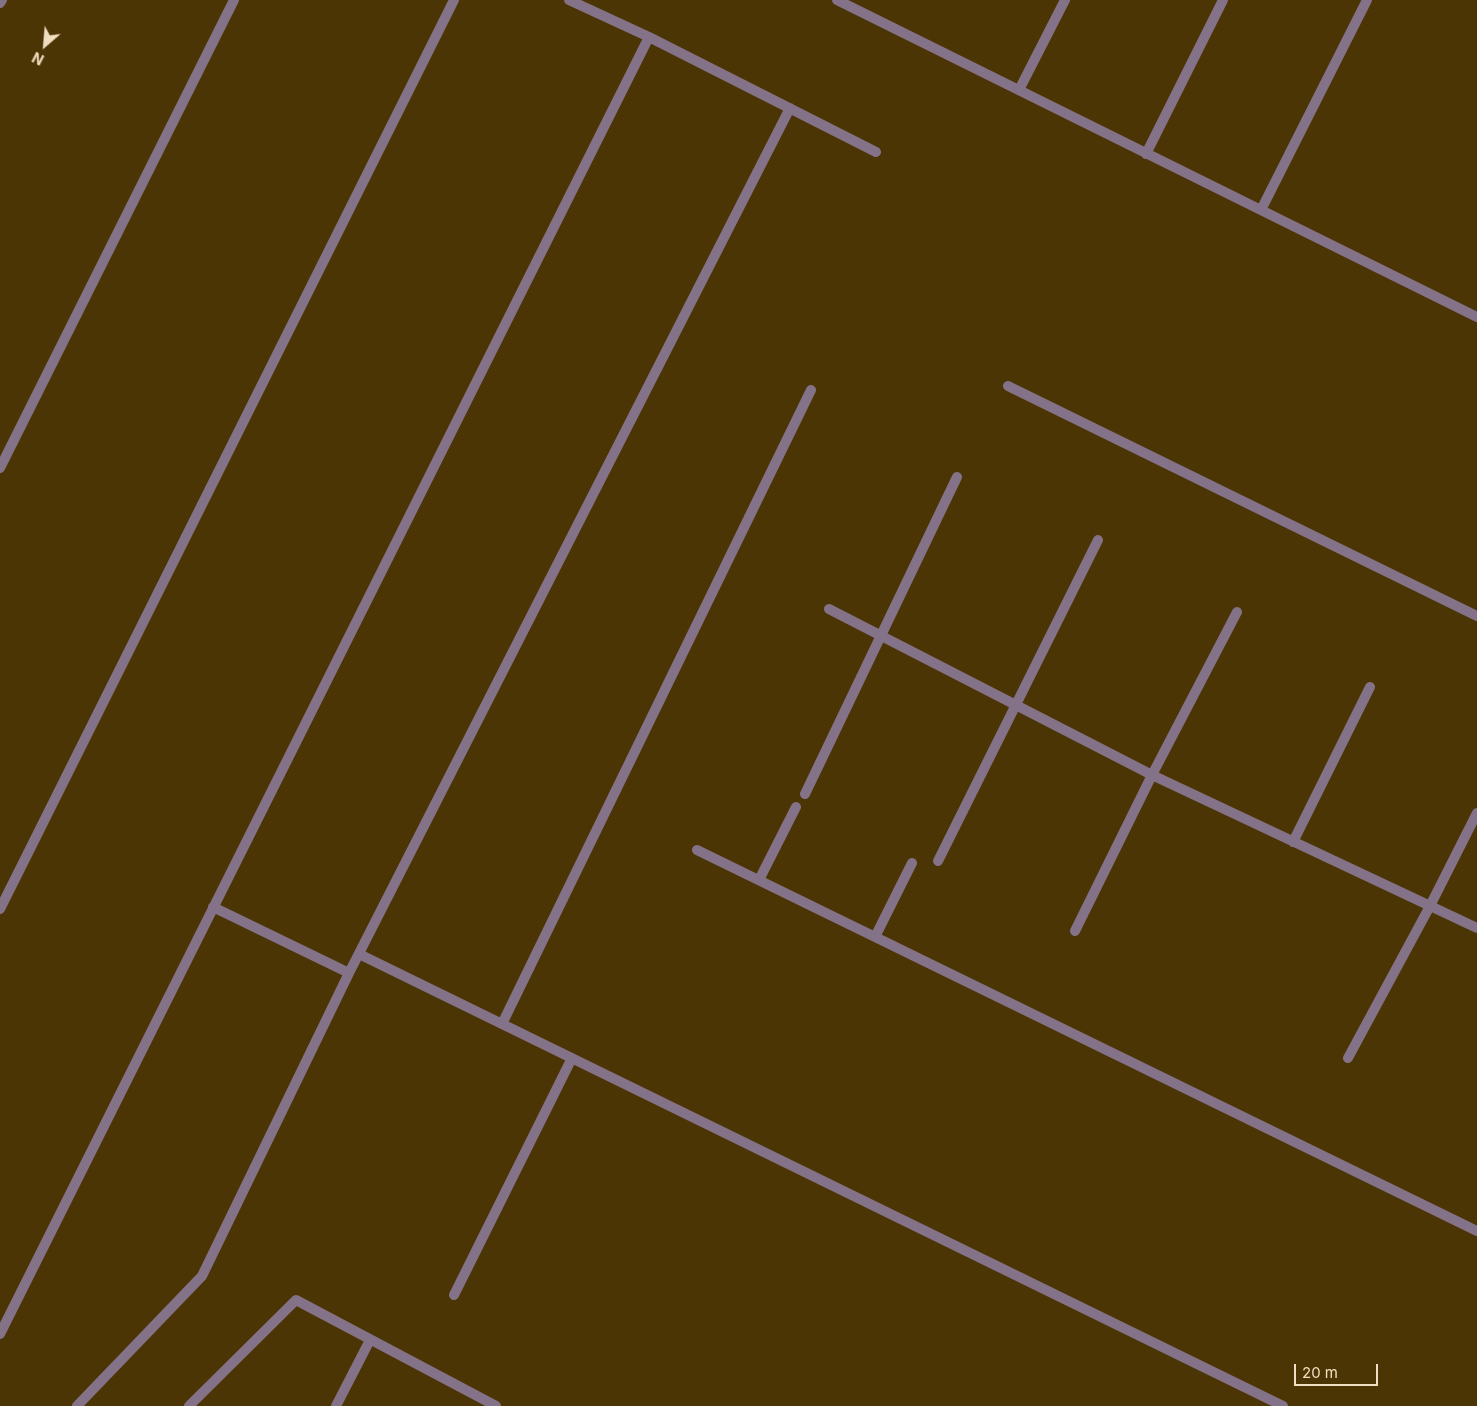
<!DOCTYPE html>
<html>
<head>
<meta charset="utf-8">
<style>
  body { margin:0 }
  #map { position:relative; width:1477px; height:1406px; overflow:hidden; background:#4c3504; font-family:Inter,sans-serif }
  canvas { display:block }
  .north { position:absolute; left:20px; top:20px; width:50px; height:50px; -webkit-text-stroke:4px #4c3504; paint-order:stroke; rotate:207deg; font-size:14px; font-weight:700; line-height:20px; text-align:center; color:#f0dec1 }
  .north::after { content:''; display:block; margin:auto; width:18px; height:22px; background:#f0dec1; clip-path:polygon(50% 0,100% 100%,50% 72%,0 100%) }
  .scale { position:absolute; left:1294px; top:1364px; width:84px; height:22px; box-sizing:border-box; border:2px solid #f0dec1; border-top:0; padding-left:6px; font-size:15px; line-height:18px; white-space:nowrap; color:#f0dec1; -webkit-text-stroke:4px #4c3504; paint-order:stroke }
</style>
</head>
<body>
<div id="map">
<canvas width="1477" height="1406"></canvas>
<div class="north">N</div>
<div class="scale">20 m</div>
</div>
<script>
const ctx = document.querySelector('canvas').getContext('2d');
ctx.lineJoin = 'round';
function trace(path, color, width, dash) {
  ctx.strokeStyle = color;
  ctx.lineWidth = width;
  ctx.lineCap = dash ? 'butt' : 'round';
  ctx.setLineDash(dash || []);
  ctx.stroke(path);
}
const minor = new Path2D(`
  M569,0L649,37L876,152
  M837,0L1477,317
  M0,3L2,0
  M1019,90L1065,0
  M1146,154L1223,0
  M1261,210L1367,0
  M1008,386L1477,616
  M0,468L234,0
  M829,609L1152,775L1477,928
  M805,794L957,477
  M1293,842L1370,687
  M697,850L1477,1231
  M938,861L1098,540
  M759,880L796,807
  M213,907L349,973L790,108
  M0,909L454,0
  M1075,931L1152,775L1237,612
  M875,937L912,863
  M359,954L1283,1406
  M502,1024L811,390
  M1348,1058L1430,906L1477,813
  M454,1295L572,1058
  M0,1334L649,37
  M77,1406L202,1276L349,973
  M189,1406L296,1300L496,1406
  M336,1406L370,1340`);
trace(minor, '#847288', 10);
</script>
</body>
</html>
